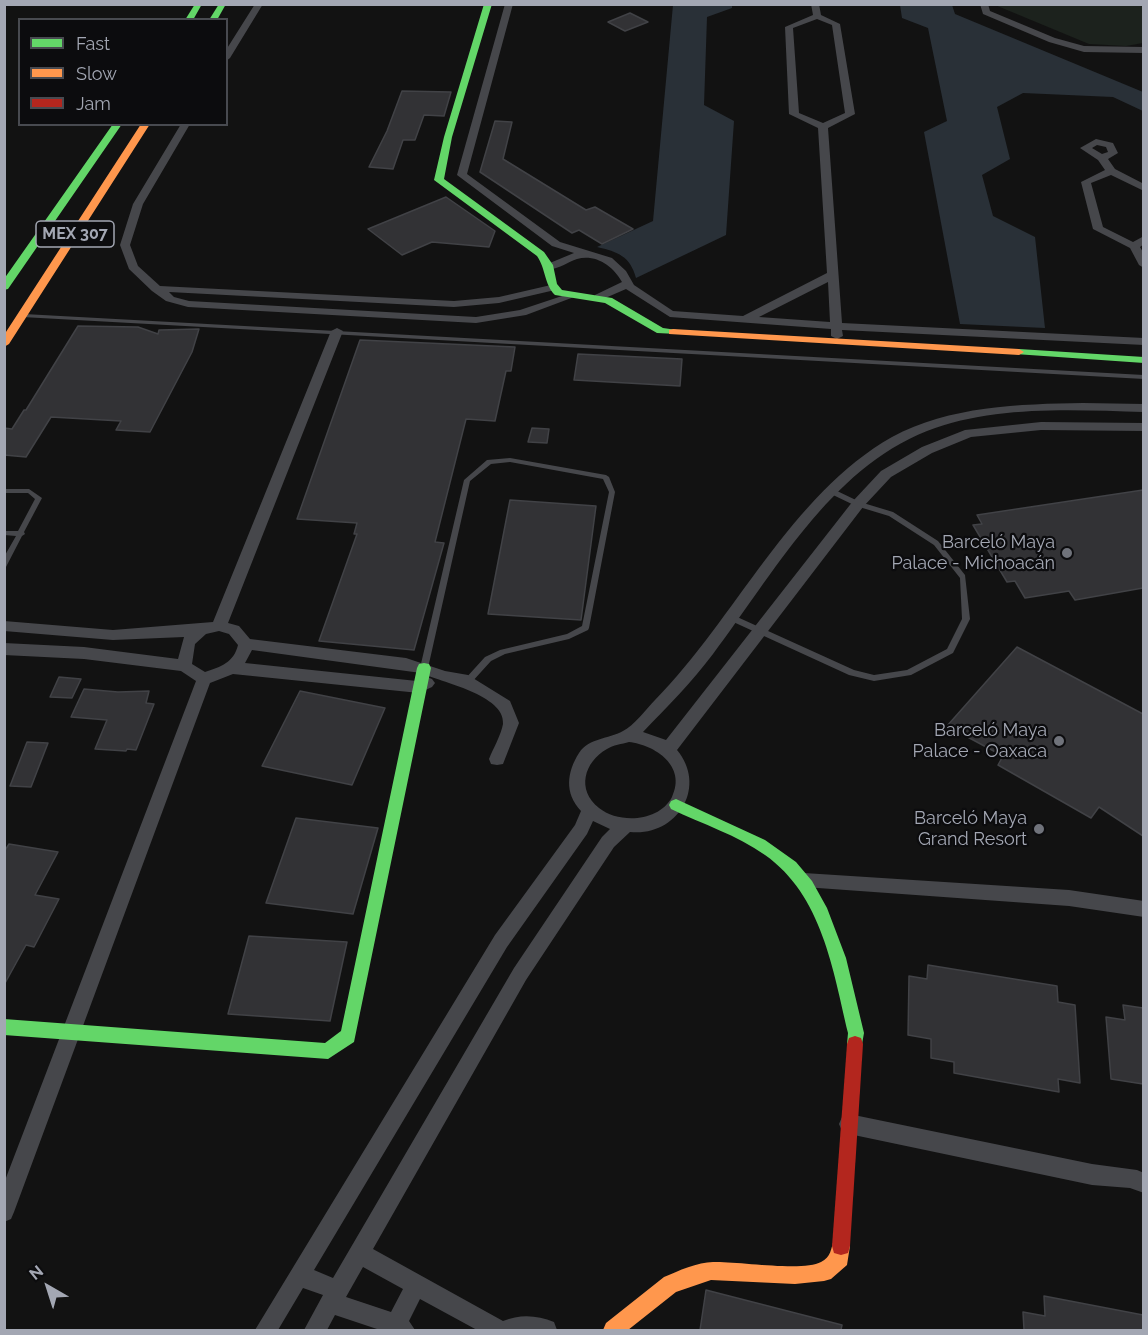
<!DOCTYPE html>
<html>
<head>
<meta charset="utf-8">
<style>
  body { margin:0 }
  #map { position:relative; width:1148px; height:1335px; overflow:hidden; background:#121212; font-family:Raleway,sans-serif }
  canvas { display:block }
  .frame { position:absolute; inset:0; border:6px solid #a3a7b3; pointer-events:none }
  .legend { position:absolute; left:18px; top:18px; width:210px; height:108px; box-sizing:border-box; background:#0c0c0e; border:2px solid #484a50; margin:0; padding:8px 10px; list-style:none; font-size:18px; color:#a3a7b3 }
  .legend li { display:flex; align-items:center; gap:12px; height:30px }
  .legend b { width:30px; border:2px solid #484a50 }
  .north { position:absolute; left:18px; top:1257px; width:60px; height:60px; -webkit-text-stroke:4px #0c0c0e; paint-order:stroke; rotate:321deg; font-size:16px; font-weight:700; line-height:24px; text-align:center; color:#a3a7b3 }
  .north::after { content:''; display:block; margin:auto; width:21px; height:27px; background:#a3a7b3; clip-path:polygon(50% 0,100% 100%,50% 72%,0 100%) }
</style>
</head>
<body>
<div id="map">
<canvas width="1148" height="1335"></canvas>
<div class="frame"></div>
<ul class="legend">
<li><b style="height:8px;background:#63d668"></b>Fast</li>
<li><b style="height:8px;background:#ff974d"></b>Slow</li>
<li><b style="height:8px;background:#b3261e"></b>Jam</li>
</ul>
<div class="north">N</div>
</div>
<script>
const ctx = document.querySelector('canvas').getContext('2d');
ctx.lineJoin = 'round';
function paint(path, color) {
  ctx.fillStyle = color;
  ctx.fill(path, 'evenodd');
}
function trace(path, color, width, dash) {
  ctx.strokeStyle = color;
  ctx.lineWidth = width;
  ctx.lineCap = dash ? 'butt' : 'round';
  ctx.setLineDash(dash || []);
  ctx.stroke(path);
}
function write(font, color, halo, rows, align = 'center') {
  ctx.font = font + ' Raleway,sans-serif';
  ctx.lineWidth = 4.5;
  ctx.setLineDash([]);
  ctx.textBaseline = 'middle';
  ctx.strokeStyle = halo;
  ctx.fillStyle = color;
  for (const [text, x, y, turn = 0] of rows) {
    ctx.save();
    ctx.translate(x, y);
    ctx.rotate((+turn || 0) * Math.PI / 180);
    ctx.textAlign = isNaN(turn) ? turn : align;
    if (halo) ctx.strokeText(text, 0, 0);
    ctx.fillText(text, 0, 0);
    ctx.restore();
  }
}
const green = new Path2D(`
  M995,5H1139L1143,7V43L1126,46L1089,44Z`);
const water = new Path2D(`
  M673,5H732V8L707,17L704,105L734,121L726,235L636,278C630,256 618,252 597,247L653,221Z
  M900,5H952L955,14L1143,92V111L1113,97L1023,93L997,107L1010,159L982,175L993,216L1035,237L1045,328L960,324L924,132L947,121L928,28L902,18Z`);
const building = new Path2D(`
  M630,13L648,22L625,31L608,22Z
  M402,91L451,92L444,116L424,115L415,140H403L393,169L369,167L387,131Z
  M495,121L512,122L503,159L586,210L595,207L633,229L602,244L579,230L572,233L480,172Z
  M446,197L495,231L489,247L432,242L402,255L368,229Z
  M78,326L138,327L158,334L159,330L199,329L192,352L150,432L116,430L121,421L51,417L26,457L4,455V428L12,429L24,410H26Z
  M360,340L515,347L511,371H506L495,421L466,419L435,542L444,543L414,650L319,641L357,534H354L357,523L297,519Z
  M578,354L682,359L680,386L574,380Z
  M532,428L549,429L547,443L528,442Z
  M1143,490V588L1075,600L1069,591L1025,598L1015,581L1007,582L973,525L982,524L977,515Z
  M510,500L596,506L581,620L488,614Z
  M1017,647L1143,714V836L1099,807L1091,818L998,765L1003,756L947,726Z
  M59,677L81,679L72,698L50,697Z
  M84,689L118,692L149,691L146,703L154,704L136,750L127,749L126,751L95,749L107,720L71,717Z
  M300,691L385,708L352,785L262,766Z
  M27,742L48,743L31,787L10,786Z
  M296,818L378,828L353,914L266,903Z
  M9,844L58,852L35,895L59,899L34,947L26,945L4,985V852Z
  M249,936L347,942L330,1021L228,1014Z
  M928,965L1057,986L1058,1002L1075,1005L1080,1083L1058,1079L1059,1092L954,1073V1062L931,1058V1039L908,1035L909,976L927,979Z
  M1123,1005L1143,1008V1084L1111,1079L1106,1017L1125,1020Z
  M706,1290L842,1325L841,1330H700Z
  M1044,1296L1143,1315V1330H1024L1023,1312L1045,1316Z`);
const lane = new Path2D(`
  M24,314L1144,375V379L22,317L21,316Z
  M510,458L606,475L609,477L615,492L589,628L588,630L569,639L505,654L491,661L471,683H465L464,681L465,679L485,657L500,650L567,634L582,626L609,492L603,479L510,462L491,464L470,481L428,668L427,670H421L420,668L464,480L487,460Z
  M4,489H29L42,498L24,532L25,534L22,536L6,567H4V557L16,536L4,535V531H18L35,499L28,493H4Z
  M831,490H835L860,502L893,512L938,541L965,575L970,619L953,653L911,675L874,681L849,675L729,620L728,618L729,616H735L854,670L874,675L907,670L947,649L962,619L960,578L934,545L889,516L856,506L831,494L830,492Z`);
const street = new Path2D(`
  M255,4H263L230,58L226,61V50Z
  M505,4H513L467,174L560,242L612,258L626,271L634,285L673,311L743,316L827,273L818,128L789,114L785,27L813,15L811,4H819L821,15L840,24L855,114L828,128L842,323L1144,338V345L842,330L843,336L837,339L831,336V329L670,317L626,289L603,299H595V295L622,282C613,266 596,254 577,259C567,262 557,271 545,269V265L574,253L552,246L457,175ZM817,19L832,25L845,113L823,123L799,113L793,28ZM828,282L830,322L759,317Z
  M980,4H988L990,11L1055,38L1084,46L1144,47V53L1084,52L1049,42L983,14Z
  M181,124H190L143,204L130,245L138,266L160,286L454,301L499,297L551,285L557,288L555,290L499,303L454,307L169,292L174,297L189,301L476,317L520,310L568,294L574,297L526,315L476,323L188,307L166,301L152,291L129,269L120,245L133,204Z
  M1096,139L1113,143L1118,153L1108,159L1115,169L1144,184V191L1111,175L1091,183L1103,227L1133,242L1144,236V244L1140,247L1144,254V268L1139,265L1130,248L1093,229L1081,182L1105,170L1098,160L1080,148ZM1097,145L1106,147L1108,152L1102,154L1092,148Z
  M337,328L343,331L228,623L239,626L250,639L406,658L445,671L468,675L510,701L519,723L503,764L497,765L491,764L489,759C493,749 501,735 503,724C506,695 440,682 421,673L252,650L245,663L417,681L427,677L432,679L435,683L432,687L419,693L233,674L210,683L14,1212L11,1219L4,1222V1183L196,681L181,671L84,659L4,655V643L84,647L178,659L184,637L113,640L4,631V621L113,630L213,622L331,331ZM219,631L229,634L238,645C234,662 221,667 205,672L192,664L195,644L206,634Z
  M1083,403L1144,404V412C1073,410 994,405 927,431C830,469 773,575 713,654C692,682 667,707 643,732L666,740L853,501L881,471L922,447L965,430L1041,422L1144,423V431L1041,430L971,437L932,453L891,477L863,507L677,750C708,787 677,837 630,832L614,847L526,980L373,1249L503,1321C520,1314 537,1315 554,1322L557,1330H477L420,1299L409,1321L415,1330H380L335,1315L327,1330H304L323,1295L303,1288L278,1330H255L495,935L575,825L581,811C564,793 567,772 579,753C589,738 608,739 623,731C634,726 646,709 655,700C736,618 790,495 892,437C949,406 1020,404 1083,403ZM629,742C655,745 687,766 672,797C659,822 619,824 599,808C576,790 584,762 607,749C613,745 622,744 629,742ZM593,821L610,829L602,837L514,968L333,1278L314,1270L507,947L587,834ZM363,1267L403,1289L391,1312L346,1297Z
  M804,873L1069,890L1144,901V917L1069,906L804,887L798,885L795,880L798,875Z
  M849,1114L1092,1164L1137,1170L1144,1173V1193L1130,1188L1092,1185L849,1134L842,1131L839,1124L842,1117Z`);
const fast = new Path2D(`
  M195,4H202L193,20H185Z
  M219,4H226L217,20H209Z
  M484,4H492L452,137L444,179L544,252L553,265L557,284L562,290L612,298L663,328L677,330V334L657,333L605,303L555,295C544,284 546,269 537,256L434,180L444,137Z
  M113,124H122L8,289L4,290V279Z
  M1019,349L1144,357V363L1015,354L1014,352Z
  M424,663L429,664L431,668L354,1042L328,1059L4,1035V1019L325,1043L341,1031L417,668L419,664Z
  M676,799L765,840L796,862L812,881L827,908L846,958L864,1033L861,1050L855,1052L849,1050L847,1044L848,1033C833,970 822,895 765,855C737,835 702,824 671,809L669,805L671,801Z`);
const slow = new Path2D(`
  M141,124H150L9,344L4,347V335Z
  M673,329L1019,349L1024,352L1019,355L669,334V330Z
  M841,1237L848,1239L850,1246L847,1265L831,1279L824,1281L795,1284L711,1280L676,1292L628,1330H603L606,1323L664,1277C678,1271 698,1262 713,1262C737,1261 803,1272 821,1262C831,1257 831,1249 834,1239Z`);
const jam = new Path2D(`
  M855,1036L861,1038L863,1044L850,1246L848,1253L841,1255L834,1253L832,1246L847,1044L849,1038Z`);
const markers = [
  [1067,553,6,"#70737b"],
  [1059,741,6,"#70737b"],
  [1039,829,6,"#70737b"]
];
const shields = [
  [75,234,78]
];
const shieldNames = [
  ["MEX 307",75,234]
];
const poiNames = [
  ["Barceló Maya",1055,543],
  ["Palace - Michoacán",1055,564],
  ["Barceló Maya",1047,731],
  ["Palace - Oaxaca",1047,752],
  ["Barceló Maya",1027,819],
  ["Grand Resort",1027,840]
];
paint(green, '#1c221d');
paint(water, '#293037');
paint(building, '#323235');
trace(building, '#414246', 1.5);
paint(lane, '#46474b');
paint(street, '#46474b');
paint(fast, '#63d668');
paint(slow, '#ff974d');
paint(jam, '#b3261e');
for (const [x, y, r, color] of markers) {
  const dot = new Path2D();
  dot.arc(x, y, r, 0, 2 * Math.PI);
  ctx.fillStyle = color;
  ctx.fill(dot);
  trace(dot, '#0c0c0e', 2);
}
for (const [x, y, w] of shields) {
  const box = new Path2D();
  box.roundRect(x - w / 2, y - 13, w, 26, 4.5);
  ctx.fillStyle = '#0c0c0e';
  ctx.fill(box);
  trace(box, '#a3a7b3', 1.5);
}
write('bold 16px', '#a3a7b3', null, shieldNames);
write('18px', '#a3a7b3', '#0c0c0e', poiNames, 'right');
</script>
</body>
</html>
